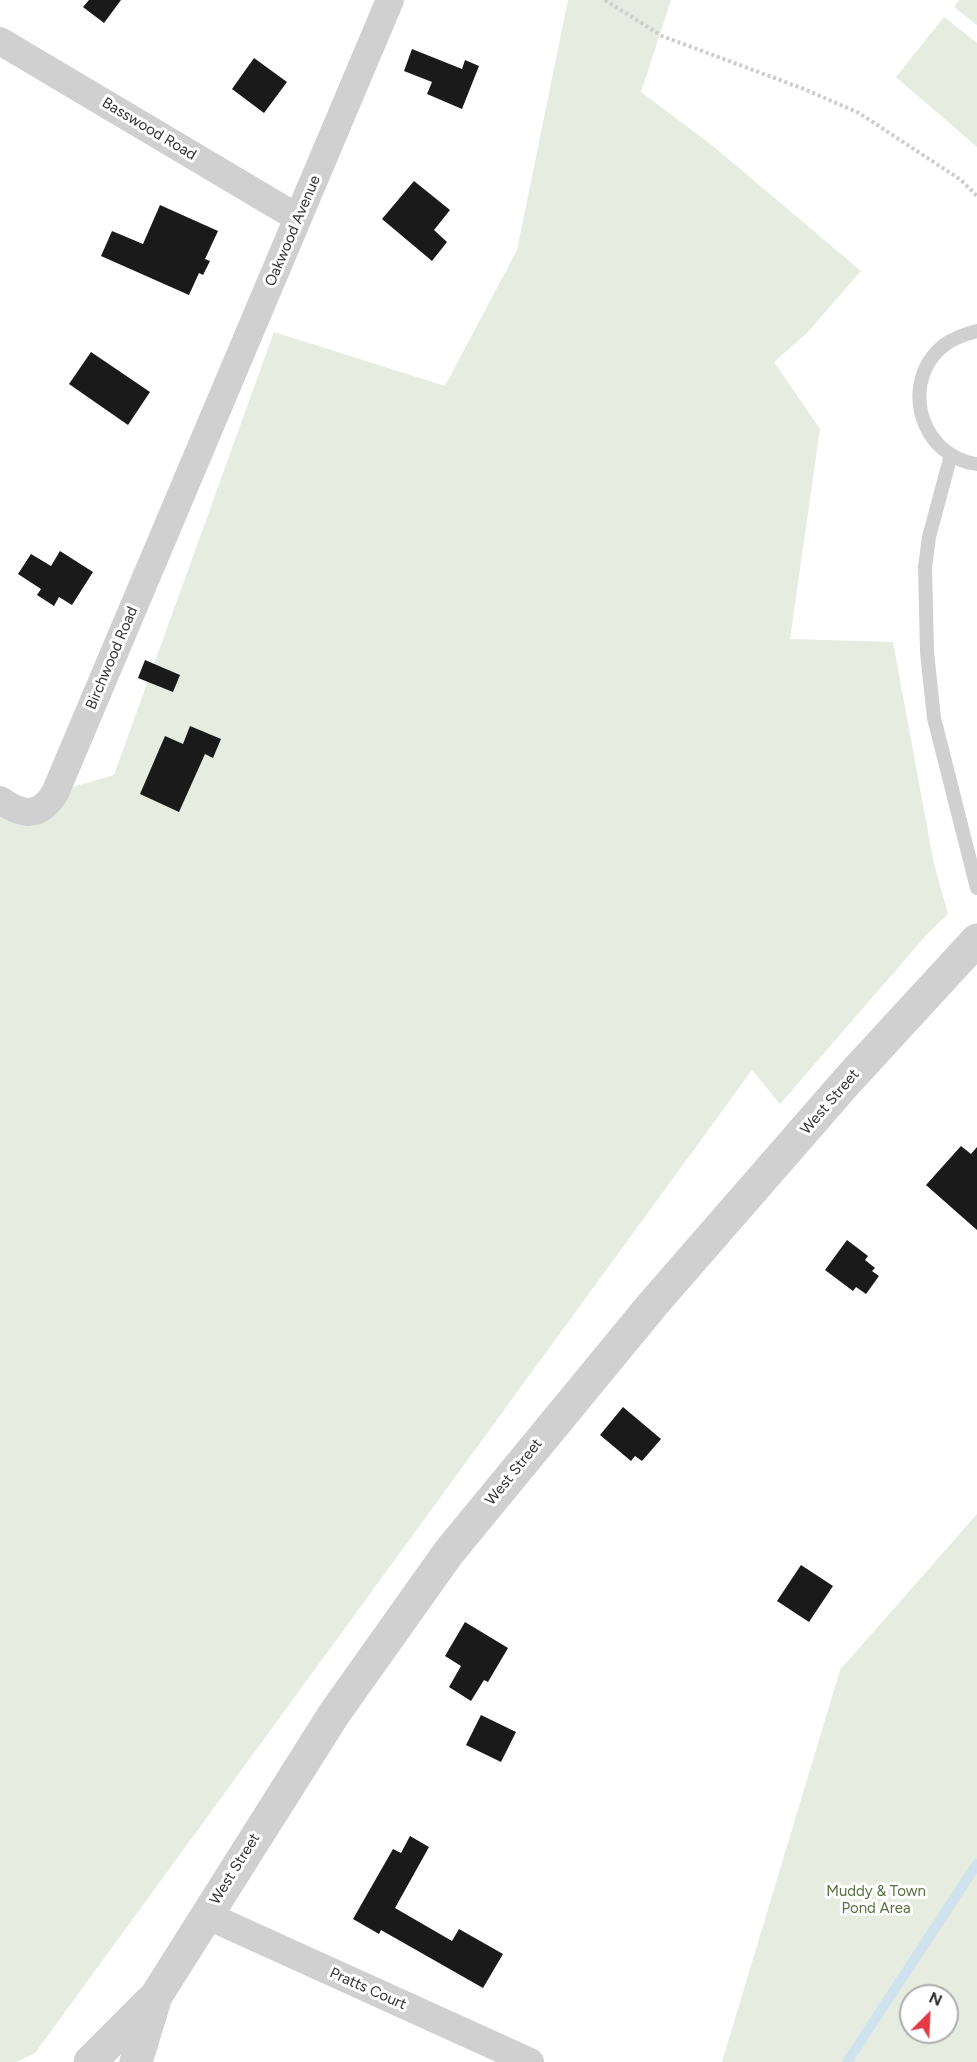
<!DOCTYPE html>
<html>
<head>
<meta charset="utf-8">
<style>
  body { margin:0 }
  #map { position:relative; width:977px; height:2062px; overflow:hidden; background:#fff; font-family:Figtree,sans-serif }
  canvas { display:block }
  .north { position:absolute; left:899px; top:1984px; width:60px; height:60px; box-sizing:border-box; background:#fff; border:2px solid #adadad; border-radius:50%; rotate:24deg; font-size:16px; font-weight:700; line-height:24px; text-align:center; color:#333 }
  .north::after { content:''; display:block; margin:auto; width:21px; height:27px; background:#e63946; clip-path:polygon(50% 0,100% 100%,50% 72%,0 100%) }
</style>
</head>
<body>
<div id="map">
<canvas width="977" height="2062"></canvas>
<div class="north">N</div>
</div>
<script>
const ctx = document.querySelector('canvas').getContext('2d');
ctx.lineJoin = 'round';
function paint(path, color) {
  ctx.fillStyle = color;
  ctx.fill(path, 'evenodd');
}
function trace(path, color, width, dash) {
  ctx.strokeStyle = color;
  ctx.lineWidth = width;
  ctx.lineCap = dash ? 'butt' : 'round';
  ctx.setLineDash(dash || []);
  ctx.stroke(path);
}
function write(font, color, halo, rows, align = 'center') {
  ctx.font = font + ' Figtree,sans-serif';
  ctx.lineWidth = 6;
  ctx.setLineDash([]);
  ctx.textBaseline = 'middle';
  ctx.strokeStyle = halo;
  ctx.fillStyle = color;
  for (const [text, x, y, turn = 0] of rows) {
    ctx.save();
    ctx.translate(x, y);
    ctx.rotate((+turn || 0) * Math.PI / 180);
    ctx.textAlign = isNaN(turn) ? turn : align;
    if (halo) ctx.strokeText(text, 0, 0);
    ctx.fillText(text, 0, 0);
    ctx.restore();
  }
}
const green = new Path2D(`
  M568,0H671L641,92L713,146L861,271L807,333L774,362L820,429L790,639L893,642L934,864L948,914L928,933L780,1104L752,1070L35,2053L16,2062H0V808L114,775L274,332L445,386L517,250Z
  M959,0H977V25L954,7Z
  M944,17L977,43V147L896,77Z
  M977,1514V2062H722L840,1670ZM911,1996H947V2032H911Z`);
const stream = new Path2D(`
  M847,2062L977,1864`);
const building = new Path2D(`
  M89,0H121L104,23L83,7Z
  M412,49L462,69L465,60L479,66L462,109L427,94L432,82L404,71Z
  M254,58L287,82L264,113L232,89Z
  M414,181L450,210L434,230L447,242L432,261L382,219Z
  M160,205L218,231L205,259L210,261L203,275L199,273L189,295L101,256L112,231L143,244Z
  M91,352L150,392L128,425L69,384Z
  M60,551L93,572L72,605L59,597L54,606L37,595L41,589L18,574L31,554L51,566Z
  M145,660L180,675L173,692L138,678Z
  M190,726L221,739L213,758L205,754L179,812L140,794L165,736L183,744Z
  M961,1146L971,1154L977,1147V1230L926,1185Z
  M847,1240L868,1256L865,1260L875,1268L872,1271L879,1276L866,1294L856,1287L853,1291L825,1270Z
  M623,1407L661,1439L642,1461L635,1456L631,1461L600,1435Z
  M801,1565L833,1586L809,1622L777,1601Z
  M465,1622L508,1648L488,1682L484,1680L471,1701L449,1687L461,1666L445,1656Z
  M481,1715L516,1732L501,1762L466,1745Z
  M410,1836L429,1847L395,1908L452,1941L459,1929L503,1954L483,1988L381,1930L379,1934L353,1919L393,1849L401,1853Z`);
const path = new Path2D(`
  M605,0L662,36L804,89L859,113L961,180L977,196`);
const service = new Path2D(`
  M977,331C965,334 953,338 943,346C910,373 913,423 943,449C953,457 965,463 977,464
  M951,455L929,537L925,567L927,652L934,718L977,888`);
const minor = new Path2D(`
  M0,41L298,218
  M0,800C23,816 39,818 55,793L390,0
  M206,1915L530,2062`);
const tertiary = new Path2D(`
  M90,2062L152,2000
  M136,2062L156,1996L334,1714L449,1552L653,1304L848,1080L977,940`);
const streetNames = [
  ["Basswood Road",149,129,31],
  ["Oakwood Avenue",293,231,-67],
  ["Birchwood Road",112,658,-67],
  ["West Street",830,1102,-49],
  ["West Street",514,1472,-51],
  ["West Street",235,1869,-58],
  ["Pratts Court",368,1989,24]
];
const parkNames = [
  ["Muddy & Town",876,1892],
  ["Pond Area",876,1909]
];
paint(green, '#e6ecdf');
trace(stream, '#cfe2ee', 10);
paint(building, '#1a1a1a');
trace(path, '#cdcdcd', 4, [3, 3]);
trace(service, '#d0d0d0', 14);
trace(minor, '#d0d0d0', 28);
trace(tertiary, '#d0d0d0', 33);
write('15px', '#333', '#fff', streetNames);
write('15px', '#56703f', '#fff', parkNames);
</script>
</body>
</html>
